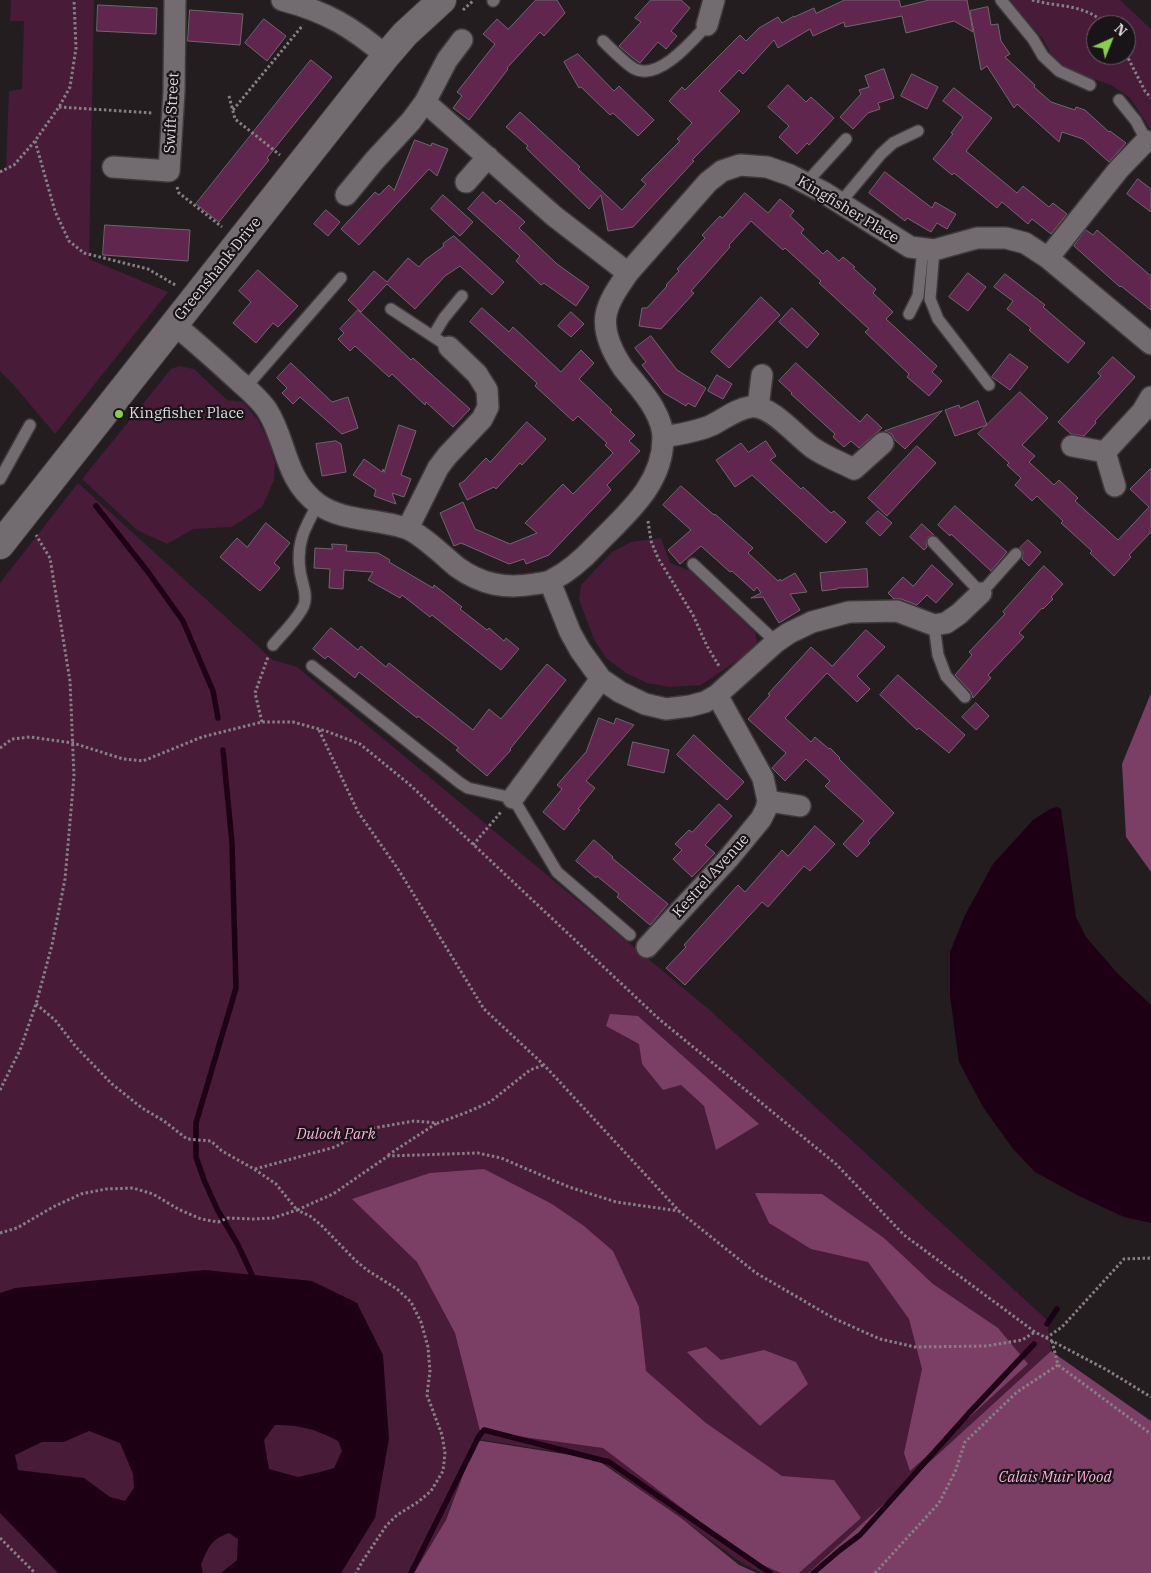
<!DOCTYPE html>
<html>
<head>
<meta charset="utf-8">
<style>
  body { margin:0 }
  #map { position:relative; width:1151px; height:1573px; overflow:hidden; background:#231d20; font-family:"IBM Plex Serif",serif }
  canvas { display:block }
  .north { position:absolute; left:1086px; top:15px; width:50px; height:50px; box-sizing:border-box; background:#191417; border:1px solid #676365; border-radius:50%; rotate:44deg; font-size:14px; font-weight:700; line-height:20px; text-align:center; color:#ddd9db }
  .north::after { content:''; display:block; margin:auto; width:18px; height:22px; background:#89cf48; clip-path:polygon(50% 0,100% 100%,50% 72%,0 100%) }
</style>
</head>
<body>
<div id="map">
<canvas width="1151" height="1573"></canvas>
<div class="north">N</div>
</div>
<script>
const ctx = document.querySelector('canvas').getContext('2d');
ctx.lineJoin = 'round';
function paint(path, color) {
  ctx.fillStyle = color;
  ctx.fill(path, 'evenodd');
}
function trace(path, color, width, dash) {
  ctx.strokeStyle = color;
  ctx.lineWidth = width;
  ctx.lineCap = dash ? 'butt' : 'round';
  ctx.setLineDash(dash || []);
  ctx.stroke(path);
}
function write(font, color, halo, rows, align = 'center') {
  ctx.font = font + ' "IBM Plex Serif",serif';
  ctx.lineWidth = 4.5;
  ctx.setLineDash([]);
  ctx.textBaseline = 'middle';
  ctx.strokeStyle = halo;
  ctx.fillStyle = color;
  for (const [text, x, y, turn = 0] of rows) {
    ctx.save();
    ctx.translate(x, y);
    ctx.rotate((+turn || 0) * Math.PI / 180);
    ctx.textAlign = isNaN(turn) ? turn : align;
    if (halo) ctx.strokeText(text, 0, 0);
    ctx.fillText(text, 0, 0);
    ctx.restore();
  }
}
const green = new Path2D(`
  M11,0H94L89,259L168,292L55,434L13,384L0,371V170L6,169L9,91L22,89L24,21H10Z
  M1010,0H1120L1151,29V130L1130,98L1111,85L1076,73L1055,62L1043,39L1020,13ZM1096,25H1126V55H1096Z
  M179,366L194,369L227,400L243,402L258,420L268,440L275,463L274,480L262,507L232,527L193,529L167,544L137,530L82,479L171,369Z
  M78,483L273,660L297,667L712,1012L1047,1320L1051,1351L808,1573H762L742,1563L597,1458L477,1439L442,1529L415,1573H0V583Z
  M661,538L670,563L691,571L755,632L757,642L747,654L701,685L671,687L647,683L626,673L606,658L594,639L579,600L581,585L612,552L631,542Z`);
const forest = new Path2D(`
  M1151,693V872L1126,837L1122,764Z
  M610,1014L638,1016L759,1124L716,1150L704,1106L681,1085L663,1090L642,1064L639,1044L606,1026Z
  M484,1169L552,1204L584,1226L613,1251L639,1307L646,1371L706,1423L782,1476L834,1480L861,1518L799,1573H781L749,1559L603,1448L480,1431L455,1333L417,1262L352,1199L430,1173Z
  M755,1193L822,1194L884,1238L933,1284L998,1328L1028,1364L910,1471L904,1453L922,1369L909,1319L868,1262L811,1249L769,1223Z
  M706,1347L721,1360L764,1350L796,1362L808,1384L760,1426L687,1352Z
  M1051,1351L1151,1421V1573H808Z
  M476,1440L596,1459L681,1518L739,1565L757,1573H414L446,1520Z`);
const water = new Path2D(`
  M1057,807L1061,809L1076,917L1086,937L1118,974L1151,1005V1223L1124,1217L1079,1196L1035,1172L1013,1149L983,1107L959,1062L950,996V952L965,915L993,864L1033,820L1050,809Z
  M205,1270L312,1281L357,1303L383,1355L389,1439L375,1518L341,1573H221L237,1560L238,1539L229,1533C210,1540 209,1547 201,1564L203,1573H58L0,1513V1293L15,1288ZM275,1425C301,1425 315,1429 338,1441L342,1451L334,1468L320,1472L298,1477L269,1469L264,1440ZM89,1431L120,1443L133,1474L134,1488L125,1501L110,1497L84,1478L18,1470L15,1455L42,1442H64Z`);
const stream = new Path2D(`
  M96,506L148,572L183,621L213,691L218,718
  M223,750L232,843L236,988L196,1123V1157L204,1180L217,1209L238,1245L252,1275
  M1047,1324L1057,1309
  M411,1573L479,1436L484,1430L609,1462L770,1573
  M813,1573L840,1550L860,1535L969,1413L1034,1344`);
const building = new Path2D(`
  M536,0H557L565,13L544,36L540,32L507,68L508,69L469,120L453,108L462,96L457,92L495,44L483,34L497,19L508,29Z
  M651,0H681L690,8L671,31L677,36L666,49L658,42L640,63L633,58L619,46L641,22L635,18Z
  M845,0H899L901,7L929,0H967L973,32L954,21L906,33L902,16L845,27L844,22L813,36L810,29L778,48L774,40L743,74L739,70L719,91L740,111L692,160L694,161L633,227L608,231L601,195L589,209L526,148L528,146L506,127L520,112L580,167L578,169L622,210L646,184L641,180L680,141L677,139L692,123L669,101L682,87L685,90L740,35L746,41L759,28L778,17L782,23L794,16V17L814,8L816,13Z
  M98,5L157,8L156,34L97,31Z
  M988,7L991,25L998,24L1001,41L1010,54L1005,57L1035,85L1034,87L1051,102L1075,110L1076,107L1085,110L1109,132L1110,131L1126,143L1109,162L1083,139L1062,132L1059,142L1017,104L1014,108L987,66L981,70L970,11Z
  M190,10L243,14L240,45L188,41Z
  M264,19L286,36L267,61L245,43Z
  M578,54L614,91L619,86L654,120L638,136L613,113L610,115L581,87L579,88L564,62Z
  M311,60L332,77L267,158L269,160L219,222L196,204Z
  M884,69L894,98L878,103L880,109L868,113L853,129L840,117L861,94L859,90L869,87L865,76Z
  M912,74L938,87L927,109L901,96Z
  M788,85L806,102L811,97L834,118L809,145L807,143L797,154L779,137L789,126L768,107Z
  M954,88L992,118L966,151L1017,193L1023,186L1049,207L1053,203L1067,214L1051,234L1032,219L1028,224L1002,202L997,208L954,173L952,175L933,159L953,134L951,133L963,117L943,101Z
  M415,140L431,146L432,143L448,149L437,176L429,169L359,245L341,229L375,192L379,195L389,185L394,190Z
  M885,172L932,208L935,202L956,214L947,229L937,223L931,232L907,218L905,221L869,193Z
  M1138,179L1151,189V212L1127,194Z
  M483,192L496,204L500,200L525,222L519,228L557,264L589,287L576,306L544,283L541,285L516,261L520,256L468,209Z
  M745,193L768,213L780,199L794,211L790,216L804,229L801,233L823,254L827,250L839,261L843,257L855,267L853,268L876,289L873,293L893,312L886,319L937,366L932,372L942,381L929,396L907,377L909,374L865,332L869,329L819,283L821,281L785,248L783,250L751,221L729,245L730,247L691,291L694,293L661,329L639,326L642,308H647L667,286L666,285L679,271L677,269L705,238L702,235L720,216L722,218Z
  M443,195L473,222L460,236L431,209Z
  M326,210L340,222L328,236L314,224Z
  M105,225L190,230L188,261L103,255Z
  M1086,230L1093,235L1097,230L1151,276V310L1121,286L1120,287L1074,246Z
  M454,236L504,282L492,295L460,266L445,276L415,309L387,284L361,312L348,300L374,271L387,282L408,258L419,267L425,260L444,246L443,244Z
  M258,270L298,306L278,327L273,323L256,343L233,323L251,302L239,291Z
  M968,273L986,287L968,311L949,297Z
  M1005,274L1045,305L1043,307L1085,343L1068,363L1029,330L1031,328L1007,309L1013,301L994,287Z
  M761,297L780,315L729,368L711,352Z
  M482,308L509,332L513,327L561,372L581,350L594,363L579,379L612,410L610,412L635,435L629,441L640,451L607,485L611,490L549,555L526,564L524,559L509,564L461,543L454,546L440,513L463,502L475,529L510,544L537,533L525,523L563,484L573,494L613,453L605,445L607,443L578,416L573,421L535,386L537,383L470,322Z
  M792,308L819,334L807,348L779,322Z
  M358,310L411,360L413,358L470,409L453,427L426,402L425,405L392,374L389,377L355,346L350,351L338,339L344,333L340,329Z
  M571,312L584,324L571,337L558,326Z
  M651,336L677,370L706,388L695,407L688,403L686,406L664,393L642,365L646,362L635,348Z
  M1010,354L1028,367L1010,390L992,377Z
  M1113,357L1135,377L1095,421L1096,423L1084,436L1071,434L1058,422L1101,376L1098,373Z
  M291,363L332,402L348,397L358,428L342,434L300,397L293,404L282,393L287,388L277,378Z
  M796,363L860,422L867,414L882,428L859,448L851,441L844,447L833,437L835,434L791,394L792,393L779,381Z
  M717,375L732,384L723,399L708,391Z
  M1020,392L1048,418L1022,445L1035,456L1029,462L1054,485L1059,480L1078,498L1075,501L1118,540L1149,507L1130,489L1151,468V532L1129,555L1131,557L1114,576L1090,553L1092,551L1061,523L1063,521L1037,496L1032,501L1015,485L1021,478L1007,465L1009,463L978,434Z
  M978,401L987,425L955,436L945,410L959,405L960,408Z
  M942,411L905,449L895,440L892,434L885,431Z
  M527,422L546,439L522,465L520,463L496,489L494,487L467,500L459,484L464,481L486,458L490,462Z
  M399,425L416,431L401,475L411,479L404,497L392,493L396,504L374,496L376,490L353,475L364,459L382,472L383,469L384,472Z
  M336,441L341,444L346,472L322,476L316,444Z
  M766,441L776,456L770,460L801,489L803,487L831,513L834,511L846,522L826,543L752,475L735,487L716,460L741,443L748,452Z
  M917,446L936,463L887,516L868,498Z
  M681,486L714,515L715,514L753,548L748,553L778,581L780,579L781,581L795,573L807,592L790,594L800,610L779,623L763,597L751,598L761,593L757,587L754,591L732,571L730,572L701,546L680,564L668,550L691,530L663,505Z
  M955,506L1007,552L991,571L951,534L950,536L938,525Z
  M878,511L892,523L880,536L866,523Z
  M266,523L290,543L274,563L280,568L260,591L220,557L237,538L247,547Z
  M922,524L934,535L928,537L926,543L927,547L924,550L910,537Z
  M1028,540L1041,552L1029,566L1022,559L1023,552L1020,548Z
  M332,544L347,545L346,551L378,553L390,560L389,562L433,588L434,585L462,607L460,609L487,630L489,628L504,641L506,638L519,649L501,670L432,615L430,617L402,595L400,598L368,580L373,572L344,570L343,589L329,588L330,569L314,568L315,548L332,549Z
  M932,565L953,584L936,603L927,595L917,605L901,599H894L888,593L903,577L913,586Z
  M1044,566L1063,584L1051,597L1053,599L1043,609L1042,608L1019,633L1024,637L988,675L991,678L973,698L971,692L955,675L972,655L969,652L1005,614L1003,612Z
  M867,569L868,587L837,588V589L822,591L820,573Z
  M331,628L358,650L361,646L386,667L389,663L473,730L489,709L501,719L547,664L566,680L510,749L511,750L487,776L456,750L459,748L418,716L417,718L359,672L355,678L328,656L325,659L313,649Z
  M866,630L885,647L857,676L870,689L857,702L827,673L785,718L811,742L815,737L829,749L830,748L840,758L839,759L894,813L868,841L870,843L857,857L843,844L864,821L825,786L830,781L806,759L785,781L772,768L786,753L748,719L770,695L768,694L811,647L832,666Z
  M898,675L965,735L949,753L919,728L917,730L880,695Z
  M976,703L989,716L976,730L962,717Z
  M599,718L614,724L616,718L634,725L586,781L595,788L578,809L580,810L564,830L543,812L562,789L557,785L586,752Z
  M694,735L744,782L727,800L677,755Z
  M633,742L669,750L664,773L628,765Z
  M719,804L732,816L705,845L715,853L692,877L673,859L682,850L675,844L689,830L692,832Z
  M815,826L835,844L810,871L804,866L768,907L762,902L685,985L666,968L686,947L684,945L738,885L745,892L782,850L788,856Z
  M594,840L613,857L612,858L668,904L650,925L617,897L619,894L597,876L596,878L576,861Z`);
const path = new Path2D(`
  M1032,0C1061,8 1083,3 1107,25
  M463,10L474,0
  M1126,54L1145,91L1151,98
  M229,96L235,119L280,155
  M59,107L153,113
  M233,110L303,25
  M35,141L55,211L69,241L84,253L148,269L177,286
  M0,172L14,165L35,141L59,107L70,87L76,48L74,0
  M177,187L179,193L222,227
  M648,521L651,541L658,558L693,615L707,646L719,666
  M262,722L255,693L268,657
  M319,730L358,812L398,869L484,1009L544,1065L680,1212L756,1273L835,1319L880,1339L915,1347L986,1346L1022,1340L1035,1332
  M0,748L12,739L30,737L73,743L123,759L143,761L202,737L262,722H293L326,731L360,744L409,784L659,1019L836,1164L904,1235L1035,1332L1107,1370L1151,1397
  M473,845L501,812
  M36,1004L55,1020L76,1047L112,1084L142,1108L164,1121L187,1139L211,1141L222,1151L254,1169L276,1184L297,1210L333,1194L388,1156L478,1153L501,1158L569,1187L616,1202L679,1211
  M0,1090L20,1050L36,1004L52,945L65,879L74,776L70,681L50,558L36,535
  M388,1155L437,1123
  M255,1169L335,1147L368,1129L414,1121L438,1123L465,1113L490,1102L530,1070L544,1065
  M0,1233L17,1228L53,1207L81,1194L106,1189L133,1188L153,1194L178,1209L201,1219L218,1222L228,1218L253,1219L273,1218L297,1210L310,1216L321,1225L355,1260L367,1270L397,1289L411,1302L421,1322L428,1347L430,1371L427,1395L442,1435L445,1453L443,1471L431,1491L418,1502L397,1515L386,1526L362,1562L356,1573
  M1046,1338L1062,1327L1124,1259L1151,1258
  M1052,1341L1058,1365L1151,1434
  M0,1538L35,1573
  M875,1573L939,1503L955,1472L965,1442L1017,1392L1058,1365`);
const service = new Path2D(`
  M1001,0L1033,39L1043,56L1059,71L1090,85
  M493,1L494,0
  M603,41C610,48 628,66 635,69C659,81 693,40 707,25
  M1119,100L1136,121L1148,144
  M806,183L846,139
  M840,203L881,154L893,143L918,131
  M934,250L930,299L938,319L989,385
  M391,309L449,347
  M909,314L918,296L923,249
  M433,336L444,318L462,296
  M246,387L341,278
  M0,479L30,425
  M933,542L981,593L1016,554
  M693,564L776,642
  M934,625L938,655L946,676L965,697
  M273,645C282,634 299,618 304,605C308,594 301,581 300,570C296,543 305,527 318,504
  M312,666L460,783L468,788L513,798L557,872L630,935`);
const minor = new Path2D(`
  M282,0C327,12 352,27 386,56
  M707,25L714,0
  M113,167L169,171L174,92L175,0
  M466,182L488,157
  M346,195L374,161L411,121L425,102L447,60L462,40
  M1048,258L1119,169L1146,141
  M628,273L708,182L722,171L740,165L767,167L790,175L823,192L910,247L934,250L977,238H1006L1025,243L1048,258L1151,344
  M174,324C194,341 214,358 233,376C244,386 258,397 267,410C287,441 284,479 318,504C341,521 379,519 405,528C419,532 445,557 457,567C482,585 506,589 535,584C541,583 547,583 552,580C570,571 583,559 596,545C626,514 663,485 663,438C663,428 659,418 654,409C646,394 634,382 623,368C613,353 603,333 606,315C609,299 620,285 628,273L554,216L425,102
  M758,407L762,375
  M663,437C680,434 697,432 712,425C724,419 736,409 750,407C770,403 797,437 813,448C826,457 840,462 854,469L883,443
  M1072,446L1105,452L1115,486
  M1105,452L1142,412L1151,397
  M408,528L438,468L447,456L482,419L488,407L487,390L477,374L449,347
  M601,679L620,692L645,704L666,709L690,706L705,702L717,695L776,642L789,633L812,622L849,612L897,611L934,625L946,623L959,614L981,593
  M513,798L601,679L580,650L570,632L550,582
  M768,801L800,806
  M647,947L728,859L761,819L766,809L768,801L763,778L717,695`);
const tertiary = new Path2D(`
  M0,545L386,56L405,34L442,0`);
const markers = [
  [119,414,5,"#89cf48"]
];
const streetNames = [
  ["Swift Street",172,113,-87],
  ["Kingfisher Place",848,210,31],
  ["Greenshank Drive",218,269,-51],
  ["Kestrel Avenue",711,876,-48]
];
const poiNames = [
  ["Kingfisher Place",129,414]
];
const parkNames = [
  ["Duloch Park",336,1135],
  ["Calais Muir Wood",1055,1478]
];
paint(green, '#481b38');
paint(forest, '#7b3e65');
paint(water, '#1e0014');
trace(stream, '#1e0014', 5.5);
paint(building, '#61264d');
trace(building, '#6e676b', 1);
trace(service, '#3e3a3c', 14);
trace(minor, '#3e3a3c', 24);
trace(tertiary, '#3e3a3c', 30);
trace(path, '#858083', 3, [2.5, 2.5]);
trace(service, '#726b6f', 11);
trace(minor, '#726b6f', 21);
trace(tertiary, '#726b6f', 28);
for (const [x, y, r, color] of markers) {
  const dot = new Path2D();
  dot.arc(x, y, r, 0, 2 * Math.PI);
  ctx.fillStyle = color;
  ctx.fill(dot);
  trace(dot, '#191417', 2);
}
write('15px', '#ddd9db', '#191417', streetNames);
write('15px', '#ddd9db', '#191417', poiNames, 'left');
write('italic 15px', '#fbb0dd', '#191417', parkNames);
</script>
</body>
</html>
